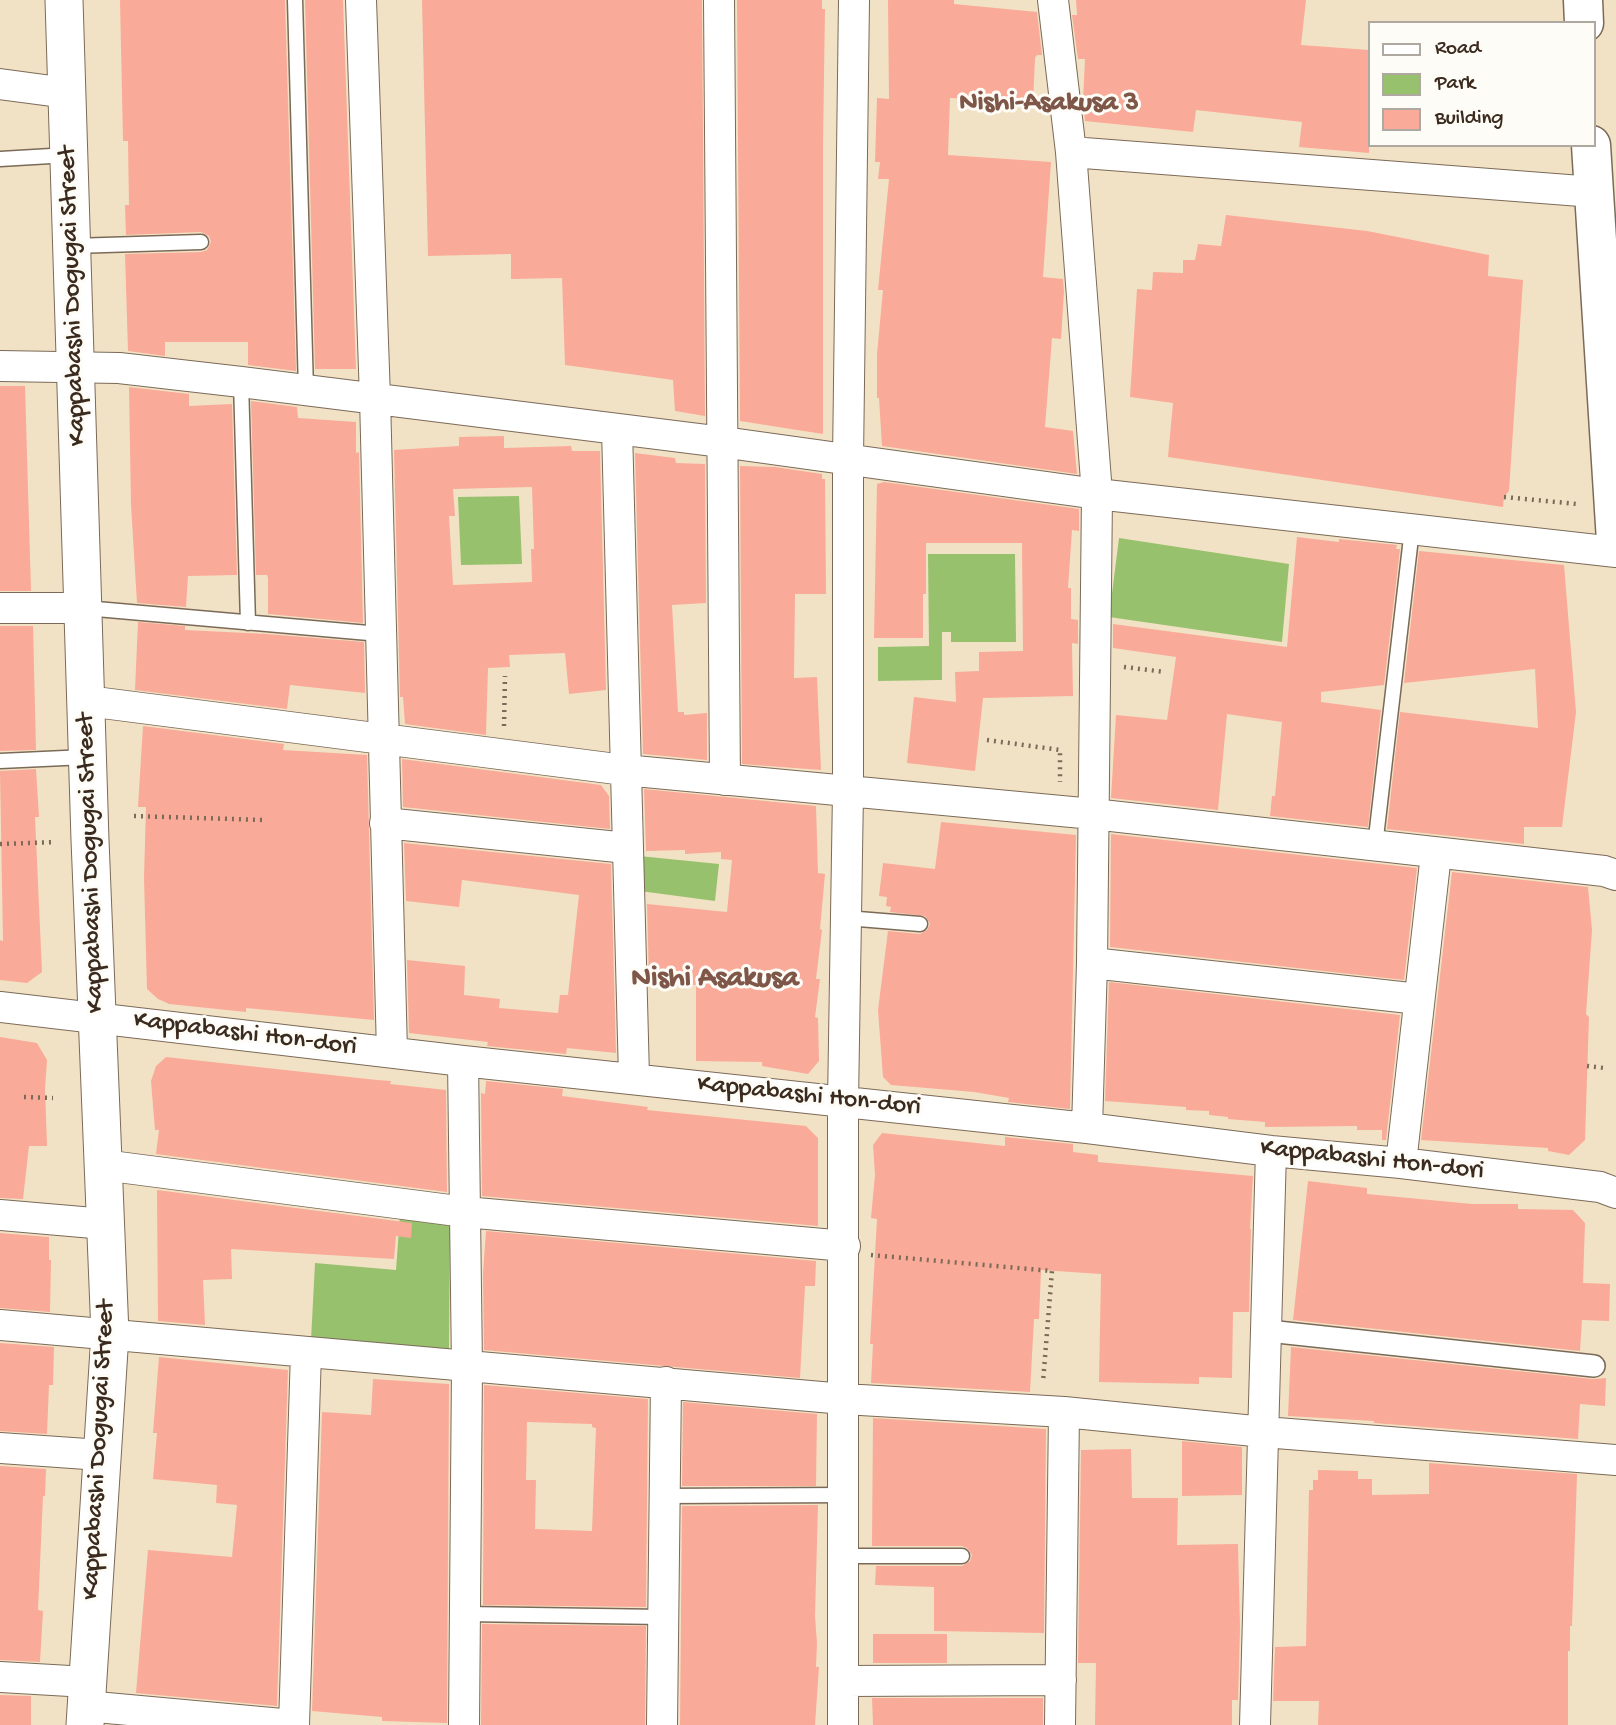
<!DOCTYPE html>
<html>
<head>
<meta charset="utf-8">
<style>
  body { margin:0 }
  #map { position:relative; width:1616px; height:1725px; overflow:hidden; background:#f2e2c5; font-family:"Gochi Hand",sans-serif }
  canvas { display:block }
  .legend { position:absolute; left:1368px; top:21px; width:228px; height:126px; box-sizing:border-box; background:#fdfcf7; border:2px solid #afa8a0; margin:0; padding:9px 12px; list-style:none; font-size:21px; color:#3b2a1e }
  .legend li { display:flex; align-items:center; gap:14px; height:35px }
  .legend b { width:35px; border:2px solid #afa8a0 }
</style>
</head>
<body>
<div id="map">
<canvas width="1616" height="1725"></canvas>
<ul class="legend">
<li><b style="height:9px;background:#fff"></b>Road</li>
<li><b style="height:19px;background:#98c16d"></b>Park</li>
<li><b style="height:19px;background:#faaa98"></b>Building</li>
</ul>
</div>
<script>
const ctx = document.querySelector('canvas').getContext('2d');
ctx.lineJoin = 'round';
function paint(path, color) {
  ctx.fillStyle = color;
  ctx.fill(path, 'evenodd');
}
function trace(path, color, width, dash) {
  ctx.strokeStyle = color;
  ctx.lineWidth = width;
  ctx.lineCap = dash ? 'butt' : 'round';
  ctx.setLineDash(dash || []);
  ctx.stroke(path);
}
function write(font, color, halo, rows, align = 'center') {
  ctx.font = font + ' "Gochi Hand",sans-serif';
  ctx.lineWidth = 6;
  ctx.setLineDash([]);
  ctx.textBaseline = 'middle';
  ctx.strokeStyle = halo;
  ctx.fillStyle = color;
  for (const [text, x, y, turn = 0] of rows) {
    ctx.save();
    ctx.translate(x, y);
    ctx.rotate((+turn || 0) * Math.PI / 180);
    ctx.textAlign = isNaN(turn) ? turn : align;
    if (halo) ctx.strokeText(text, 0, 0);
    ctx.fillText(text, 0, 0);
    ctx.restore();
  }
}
const green = new Path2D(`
  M519,496L522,564L461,565L458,497Z
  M1119,538L1289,564L1282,642L1109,617Z
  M928,554H1015L1016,642H951V632H942V680L878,681V647L929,646Z
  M639,856L719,864L715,901L640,891Z
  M400,1215L450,1220L449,1352L311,1340L315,1263L396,1270Z`);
const building = new Path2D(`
  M120,0H285L296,371L248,365V342H165V356L128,351L125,254L201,252L207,250L211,242L209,236L201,232L126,235L125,205H129L128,141H123Z
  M305,0H343L356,369H315Z
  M422,0H702L705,416L675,411L673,380L565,365L562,278L511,279V254L428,256Z
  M737,0H822V9H825L823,144V434L740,421Z
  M888,0H954V4L1037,12L1042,55H1037L1035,58L1033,102L950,98L948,155L1051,162L1043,277L1063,279L1064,291L1061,339L1052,338L1045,427L1073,431L1077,474L882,446L879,398H877V354L883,290H878L889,179H878L880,162H875L877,98L889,99Z
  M1076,0H1306L1301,45L1369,50V153L1299,147L1302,122L1196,110L1193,132L1085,121L1083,101L1085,59H1078L1072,15H1077Z
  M1226,215L1367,231L1489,255L1488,276L1523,280L1509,491L1504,497L1503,507L1168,457L1173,403L1130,397L1137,289L1152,290L1153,272L1183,273V260H1195L1198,244L1221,246Z
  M0,386H25L31,591H0Z
  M129,387L189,394V406L232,404L237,575L188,576L186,607L137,603L131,505Z
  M251,401L297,407L298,418L356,422V453L359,452L363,623L268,614V578L267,575H256Z
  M504,436V448L571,446L572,451H600L606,690L569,694L565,653L509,655L510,667L488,668L486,735L405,724L403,697H400L394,450L459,446V437ZM532,487L534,549H531L532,582L453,585L449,516H455L453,489Z
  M635,453L675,458L676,463L705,464L706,603L672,605L678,712H684V715L707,713V760L643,754Z
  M740,466L775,467L822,474V479H825L826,594H795L794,678L817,677L821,770L742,764Z
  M884,482L1079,509V531L1072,530L1068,588H1071V619L1078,620V644L1072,643L1073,696L983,698L975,771L907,763L914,697L956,702L955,672L979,671V652L1023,651L1022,543H926V594H923V638H874L877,484Z
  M1297,537L1339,542V539L1397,545L1396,549H1400L1384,685L1321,692V702L1381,710L1368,827L1270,816L1272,796H1275L1282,722L1227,714L1218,810L1111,798L1116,715L1167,720L1176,657L1113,648V624L1287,647Z
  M1419,551L1564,565L1576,712L1562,827H1524V844L1387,829L1400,712L1538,728L1535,669L1404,683Z
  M138,622L185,626V630L267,634L364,642L365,693L290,685L287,709L135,690Z
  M0,626H33L36,750L0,751Z
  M143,726L284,744L283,750L367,755L374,1020L246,1008V1012L169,1004L158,999L147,989L144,878L146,807H138Z
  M402,759L601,785L609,796L610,829L403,807Z
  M36,769L39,817H35L42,972L27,983L0,980V940L3,941L0,771Z
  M644,789L816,806L818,873L825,874L820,929L822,930L816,979H820L815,1017L818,1018L819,1061L808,1074L762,1066V1062L696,1061V985L649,981L647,904L727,912L732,860L721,859V852L685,854V850L646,851Z
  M941,822L1076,835L1070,1109L1008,1102L1009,1098L974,1092L891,1085L883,1077L878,1010L888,931L920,934L927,930L930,924L925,916L890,912L891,907L886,906L887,897L879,896L883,863L935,869Z
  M1111,834L1417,868L1404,980L1110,947Z
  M404,843L611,864L616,1053L567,1048L566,1054L487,1046L488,1042L409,1033L407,960L465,966L464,995L500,999L499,1008L558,1013L560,995H568L579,895L462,880L459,907L406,901Z
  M1452,872L1588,887L1592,930L1586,1014L1589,1017L1585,1140L1569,1155L1548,1151V1148L1421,1140Z
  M1109,982L1400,1015L1386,1140H1382V1130H1357V1126L1265,1127V1122L1228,1119V1117L1209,1115V1111L1186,1110V1107L1105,1101Z
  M0,1037L37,1043L47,1060L45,1089L47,1146H29L23,1199L0,1198Z
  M166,1057L377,1080L391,1081L390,1084L446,1090L447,1192L156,1154L159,1130H155L151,1081L156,1066Z
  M486,1081L563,1089L562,1096L648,1107L647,1110L806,1126L818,1138V1226L482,1196L481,1093L485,1094Z
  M882,1133L1005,1146V1137L1073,1144V1152L1098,1155V1162L1253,1176L1250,1229H1251L1249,1312H1233L1232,1378L1199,1377V1384L1099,1382L1101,1274L1041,1270L1039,1319H1034L1030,1392L871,1383L873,1344H870L877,1219L871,1218L875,1175L873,1145Z
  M1308,1181L1367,1188V1194L1472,1204H1518V1209L1573,1210L1585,1223L1583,1283L1610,1284L1609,1321L1582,1320L1580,1351L1293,1320Z
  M157,1190L412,1223L411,1238L396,1236L394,1259L231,1249L232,1279L203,1280L205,1325L158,1321Z
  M486,1231L816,1261L815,1286H805L800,1378L484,1350L483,1274Z
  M0,1233L49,1237V1260H51L50,1312L0,1308Z
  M0,1343L54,1347L53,1385H49L47,1434L0,1431Z
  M1291,1347L1593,1379L1606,1378L1605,1406L1580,1404L1578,1439L1374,1423V1421L1288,1416Z
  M159,1357L288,1370L277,1706L136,1693L148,1550L232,1557L237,1505L216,1503L217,1485L153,1479L157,1433H153Z
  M373,1379L449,1384L447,1723L382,1721V1717L312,1711L322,1412L371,1415Z
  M484,1385L648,1399L646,1607L483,1605ZM527,1422L592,1424V1427L596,1428L592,1531L535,1529L536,1480H526Z
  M683,1402L817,1414L816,1486H682Z
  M873,1418L1046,1429L1044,1633L934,1631V1587L875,1585L876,1566H962L970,1561L972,1555L967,1548L962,1546H872Z
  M1182,1441L1242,1447V1495L1182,1496Z
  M1131,1449L1132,1498H1178L1177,1545L1238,1544L1240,1628L1238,1700H1232V1725H1095L1096,1663H1078L1081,1450Z
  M1429,1463L1577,1474L1572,1626H1570V1651H1568V1725H1318L1319,1701H1273L1275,1647L1306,1646L1309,1490H1313V1480H1318V1470L1358,1471V1479H1372V1495L1429,1494Z
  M0,1466L46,1469L45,1496H43L38,1610L43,1611L40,1662L0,1660Z
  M818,1505L815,1616L817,1643L816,1667H819L815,1725H680L682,1506Z
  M482,1624L646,1626L645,1725H481Z
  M873,1634H947V1663H873Z
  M0,1695L31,1696V1725H0Z
  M872,1698H1043V1725H873Z`);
const path = new Path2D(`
  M1504,497L1577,504
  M1124,667L1165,672
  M504,726L505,676
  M987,740L1060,750V782
  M134,816L264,820
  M0,844L55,842
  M1587,1066L1604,1068
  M24,1097L53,1098
  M871,1255L1052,1271L1043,1382`);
const service = new Path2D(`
  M295,0L306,390
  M0,159L68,155
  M73,246L201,242
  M241,382L248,623
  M85,608L380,634
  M0,761L86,757
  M1375,846L1412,529
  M846,918L920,924
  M665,1496L844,1495
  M844,1556H962
  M465,1614L663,1617`);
const pedestrian = new Path2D(`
  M1268,1331L1594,1366`);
const minor = new Path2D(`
  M361,0L375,398L392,1052
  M719,0L725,780
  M1053,0L1071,152L1097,494L1092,963L1087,1128
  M0,84L67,93
  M1071,152L1594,192
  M0,366L119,368L241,382L722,442L1097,494L1616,552
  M617,429L634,1077
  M0,608H84
  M87,701L624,770L1093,814L1604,871L1616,875
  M385,823L627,848
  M1092,963L1419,999
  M0,1007L463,1061L1087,1128L1271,1151L1401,1163L1600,1187L1616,1193
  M463,1061L467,1367L464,1725
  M1401,1163L1436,854
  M103,1165L465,1212L845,1246
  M0,1215L105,1224
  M0,1325L844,1399L1064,1412L1264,1432L1616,1460
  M0,1448L101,1455
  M0,1677L87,1682
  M844,1681L1061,1680
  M85,1706L293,1725
  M294,1725L306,1352
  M662,1725L666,1382
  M843,1725V1102L848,792V459L854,0
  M1060,1725L1064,1412
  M1255,1725L1271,1151`);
const tertiary = new Path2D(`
  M64,0L90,840L110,1334L85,1725`);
const secondary = new Path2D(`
  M1583,0L1584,23
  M1591,145L1616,541`);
const streetNames = [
  ["Kappabashi Dogugai Street",74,296,-92],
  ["Kappabashi Dogugai Street",92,863,-92],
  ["Kappabashi Hon-dori",245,1035,7],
  ["Kappabashi Hon-dori",809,1097,6],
  ["Kappabashi Hon-dori",1372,1161,6],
  ["Kappabashi Dogugai Street",100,1450,-87]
];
const neighbourhoodNames = [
  ["Nishi-Asakusa 3",1049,105]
];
const quarterNames = [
  ["Nishi Asakusa",715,980]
];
paint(green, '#98c16d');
paint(building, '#faaa98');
trace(service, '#7b6a58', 17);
trace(pedestrian, '#7b6a58', 24);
trace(minor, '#7b6a58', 32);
trace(tertiary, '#7b6a58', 39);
trace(secondary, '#7b6a58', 41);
trace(path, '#7b6a58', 4.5, [2, 5]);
trace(service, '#fff', 14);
trace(pedestrian, '#fff', 21);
trace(minor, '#fff', 30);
trace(tertiary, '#fff', 37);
trace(secondary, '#fff', 38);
write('26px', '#3b2a1e', '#fdfcf7', streetNames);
write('bold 28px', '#7e5749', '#fdfcf7', neighbourhoodNames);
write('bold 30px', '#7e5749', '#fdfcf7', quarterNames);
</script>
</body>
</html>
